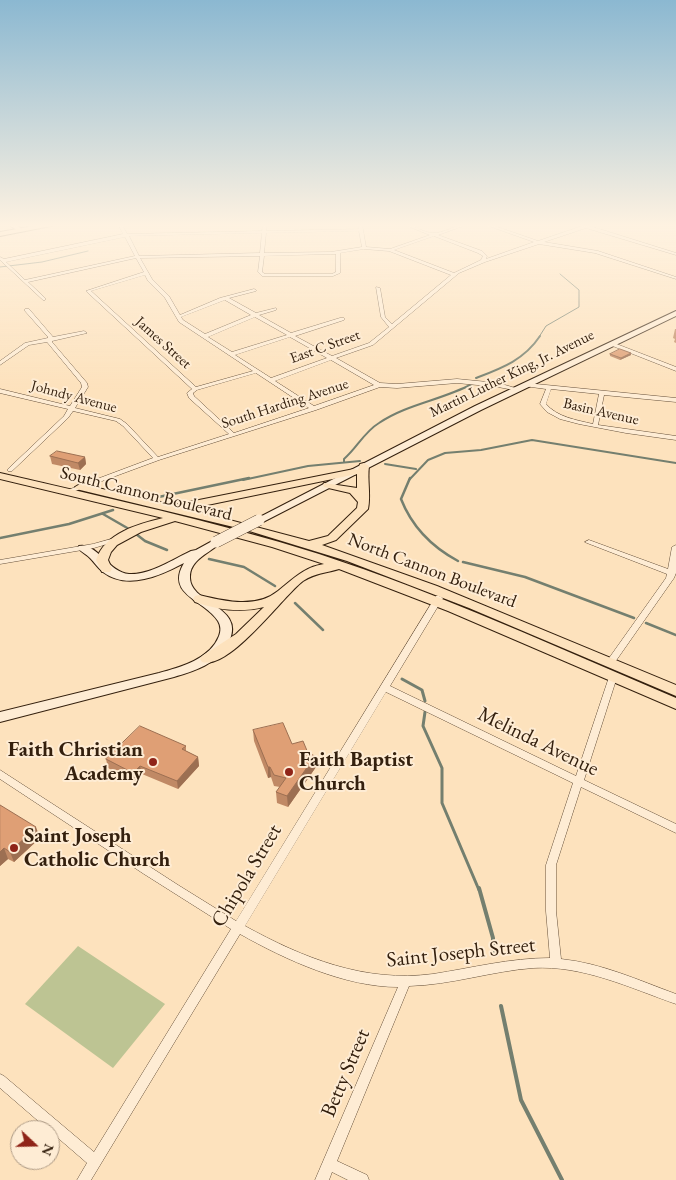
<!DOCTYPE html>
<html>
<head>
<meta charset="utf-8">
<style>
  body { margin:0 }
  #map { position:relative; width:676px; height:1180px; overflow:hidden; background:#fde2bd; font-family:"EB Garamond",serif }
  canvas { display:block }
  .north { position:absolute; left:10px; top:1120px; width:50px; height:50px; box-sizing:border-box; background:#feecd4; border:1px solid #ad9a85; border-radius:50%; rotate:111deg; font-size:14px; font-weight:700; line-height:20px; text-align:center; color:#34200e }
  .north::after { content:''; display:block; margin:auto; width:18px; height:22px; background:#8f2418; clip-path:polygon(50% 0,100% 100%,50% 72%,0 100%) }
</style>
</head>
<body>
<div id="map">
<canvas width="676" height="1180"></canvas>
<div class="north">N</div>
</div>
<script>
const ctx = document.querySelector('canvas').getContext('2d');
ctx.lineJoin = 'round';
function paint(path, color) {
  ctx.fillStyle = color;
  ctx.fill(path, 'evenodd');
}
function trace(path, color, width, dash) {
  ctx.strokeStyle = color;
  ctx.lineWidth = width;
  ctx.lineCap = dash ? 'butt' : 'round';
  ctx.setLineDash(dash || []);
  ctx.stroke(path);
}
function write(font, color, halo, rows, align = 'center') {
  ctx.font = font + ' "EB Garamond",serif';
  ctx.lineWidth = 4;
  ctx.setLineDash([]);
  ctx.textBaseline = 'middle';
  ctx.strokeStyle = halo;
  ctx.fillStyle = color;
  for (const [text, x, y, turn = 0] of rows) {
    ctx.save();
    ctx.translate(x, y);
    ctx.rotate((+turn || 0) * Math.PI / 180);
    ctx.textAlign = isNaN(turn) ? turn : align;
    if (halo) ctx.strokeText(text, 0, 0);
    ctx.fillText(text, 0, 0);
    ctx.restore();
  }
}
const green = new Path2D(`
  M78,946L165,1004L113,1068L25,1004Z`);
const streamFar4 = new Path2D(`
  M0,267L42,262L88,251
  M539,337L546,326L579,307V290L560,274`);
const streamFar3 = new Path2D(`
  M476,378C502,368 524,360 540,336
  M344,462V459C357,448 364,432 379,423C407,404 442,400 472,384
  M385,464L416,469
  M243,480L308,466L360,461
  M409,480L428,460L445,453L481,450L532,440L676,463`);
const streamFar2 = new Path2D(`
  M410,478L401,499C412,527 432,547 458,561
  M149,499L249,478
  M103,514L129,529
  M136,534L145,541L167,550
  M0,538L69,524L113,510
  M209,559L244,567L275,586
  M463,562L525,577L634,618
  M295,603L323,630
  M646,623L676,635`);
const streamFar1 = new Path2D(`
  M402,679L422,690L425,701
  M425,712L423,726L442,768V803L479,890`);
const stream = new Path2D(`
  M479,888L493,938V951
  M501,1006L521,1100L562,1180`);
const street = new Path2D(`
  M118,224H122L127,234L262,231L263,224H267L266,231L359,229L358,224H362L366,247L390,249L430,235L402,224C414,224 423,233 433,233C442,234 457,224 469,224L438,235L482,251L487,256L486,259L534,242L483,224H489L538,241L588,224H595L590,226L676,253V255L586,228L544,242L598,251L676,277V279L595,253L539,244L485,262L459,273L373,345L336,358L380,383L397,384L457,379L498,383L519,389V391L498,387L457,383L397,388L380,387L316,410L159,460L67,494L64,492L65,491L153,458L123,426L116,421L73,411L68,418L12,471H8V469L64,416L68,409L0,393V389L70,406L82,387L81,383L47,342L29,345L0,365V361L25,343L48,338V337L25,311V309H29L53,337L84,331L87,333L52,341V342L87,383L88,387L75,408L120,419L127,424L158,457L229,434L189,398L187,393L192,389L86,291L144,272L136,258L28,282L45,298V300H43L0,260V257L4,259L123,234ZM359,231L362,247L331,252L264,253L266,233ZM262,233L260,253L139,256L129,236ZM434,236L478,253L483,256L481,260L454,273L394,250ZM125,237L135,256L25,280L6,262ZM364,249L389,251L451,275L392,324L385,317L380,288L376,287L381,317L389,327L369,343L332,356L295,336L344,320V318H340L291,333L259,315L276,310V308L256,313L229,298L256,291V290L254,289L220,298L180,315L169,296L152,279L140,258L260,256L258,272L262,276H333L340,273V253ZM331,254H336V272L332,274H265L262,272L264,256ZM145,275L148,281L165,298L179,322L253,371L196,387L91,291ZM225,300L251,315L205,334L183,320L181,317ZM255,317L287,335L232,352L208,337ZM290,337L327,358L271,378L235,355ZM331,360L374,385L314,406L275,381ZM256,373L309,408L234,433L194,396L193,393L197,390Z
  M610,343H614L676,367V371L610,345Z
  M526,383L676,398V402L604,395L598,425L676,436V440L626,433L579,424L560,419L547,412L540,404L546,389L524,386V384ZM551,389L599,394L593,424C576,420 557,417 546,404Z
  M115,538L119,540L117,541L94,548L0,564V560L93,544Z
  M589,540L668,569L672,547L676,545V573L674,578L613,665H607L606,663L607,661L666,578L667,574L587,543L585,542Z
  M436,596H439L443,598L390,686L576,776L609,677L610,675H616L617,677L584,780L676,824V833L581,787L556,865V911L561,959C601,963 638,980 676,994V1004C630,988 583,965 533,968C492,971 451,985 409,986L337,1161L367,1175L369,1180H348L332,1172L329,1180H315L398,987C345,987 286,960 240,934L91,1180H77L87,1163L0,1088V1074L4,1076L94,1152L231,929L144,874L0,779V770L178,885L236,921ZM386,692L573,783L546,865V911L550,958C510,958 472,968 433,974C365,983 303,958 245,926Z`);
const secondary = new Path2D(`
  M8,224H15L23,230L18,231Z
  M676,311V316L481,410L263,522H255L254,520L475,406Z
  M216,539L221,542C211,553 189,559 190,578C191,605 248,606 228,644C217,664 194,671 174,677L0,722V712L159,673C181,667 210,659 219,636C221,631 221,626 218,621C205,600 165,595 184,563C161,575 128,591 103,572C98,568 94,562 90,558C86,554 81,552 78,548L79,546C97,542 108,572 129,574C150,575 172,560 191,551L196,550Z`);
const primary = new Path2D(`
  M45,224H61L0,236V232Z
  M364,463L369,466C367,480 371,495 368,509L336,540L322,545L437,586L676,685V696L469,608L347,561L246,530L76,489L75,487L80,484L174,505L354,469L358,470L360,464ZM357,474V488L324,483L323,485L324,487L350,493L358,502L357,508L328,536L309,541L188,509Z
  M0,473C107,498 214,521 319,554C441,594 558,648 676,698V709L448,611L339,569C326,573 315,573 303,581C282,597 230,670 202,662L200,659L202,656L236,634L264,607C240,613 218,610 195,602L193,599L195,596L199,595C224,601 256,609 278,591C293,579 304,567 324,564L272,547L175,521L141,532L117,545L111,552L108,560L112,569L110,572H102L96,560C105,533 138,524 163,518L0,479Z`);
const secondaryBridge = new Path2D(`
  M216,542L259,520`);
const wall = new Path2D(`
  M675,329H676V343L674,342L675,339L673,338Z
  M631,353V355L620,360L610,356V354Z
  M50,456L85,457L86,464L80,470L52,464Z
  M253,730L292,744L308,753L315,756L316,767L288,807L277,803L276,792L280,787L274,786L271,777L268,778L254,741Z
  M186,746V751L198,757L199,766L178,789L142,774L134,782L108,768L106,759Z
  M0,805L40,838L14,862L8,859L0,866Z`);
const shadedWall = new Path2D(`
  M631,353V355L620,360L621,358Z
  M85,457L86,464L80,470L78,463Z
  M315,756L316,767L288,807L287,796Z
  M198,757L199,766L178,789L177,781Z
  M140,766L142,774L134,782L133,773Z
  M268,767H270L271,777L268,778Z
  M36,827L40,838L14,862L10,852Z
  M4,848L8,859L0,866V852Z`);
const building = new Path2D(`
  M620,349L631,353L621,358L610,354Z
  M57,451L85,457L78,463L50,456Z
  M283,723L292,744L303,741L308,753L315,756L287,796L276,792L286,778L274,775L270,767H268L253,730Z
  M140,726L186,746L182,749L198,757L177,781L140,766L133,773L106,759Z
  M0,805L36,827L10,852L4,848L0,852Z`);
const markers = [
  [153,762,5,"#8f2418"],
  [289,772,5,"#8f2418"],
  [14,848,5,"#8f2418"]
];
const farStreetnames = [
  ["James Street",163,343,42],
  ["East C Street",325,347,-20],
  ["Martin Luther King, Jr. Avenue",512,374,-26],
  ["Johndy Avenue",74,397,15],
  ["South Harding Avenue",285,404,-18],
  ["Basin Avenue",601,412,13]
];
const streetNames = [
  ["South Cannon Boulevard",146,494,14],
  ["North Cannon Boulevard",432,571,21]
];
const nearStreetnames = [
  ["Melinda Avenue",538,742,26],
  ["Chipola Street",247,876,-59],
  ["Saint Joseph Street",461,953,-6],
  ["Betty Street",346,1073,-67]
];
const nearPoinames = [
  ["Faith Christian",143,750,"right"],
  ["Academy",143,774,"right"],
  ["Faith Baptist",299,760],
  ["Church",299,784],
  ["Saint Joseph",24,836],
  ["Catholic Church",24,860]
];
paint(green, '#bdc493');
trace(streamFar4, '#747f6f', 1);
trace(streamFar3, '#747f6f', 2);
trace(streamFar2, '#747f6f', 2.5);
trace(streamFar1, '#747f6f', 3);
trace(stream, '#747f6f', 4);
trace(street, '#66503a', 1);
trace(secondary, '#34200e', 2);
trace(primary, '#34200e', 2);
paint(street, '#feecd4');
paint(secondary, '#feecd4');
paint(primary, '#fde2bd');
trace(secondaryBridge, '#34200e', 12, []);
trace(secondaryBridge, '#feecd4', 11);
paint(wall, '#c08965');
paint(shadedWall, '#9c6f52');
paint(building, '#df9f75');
trace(building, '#9c6f52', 1);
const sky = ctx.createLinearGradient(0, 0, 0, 389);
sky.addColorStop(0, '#8bb8d1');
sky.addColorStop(0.58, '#fef2e1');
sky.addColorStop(1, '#fef2e100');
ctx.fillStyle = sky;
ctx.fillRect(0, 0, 676, 389);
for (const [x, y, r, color] of markers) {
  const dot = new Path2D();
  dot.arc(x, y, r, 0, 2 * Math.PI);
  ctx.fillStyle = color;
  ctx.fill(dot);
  trace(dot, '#feecd4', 2);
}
write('15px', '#34200e', '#feecd4', farStreetnames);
write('18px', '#34200e', '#feecd4', streetNames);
write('21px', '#34200e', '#feecd4', nearStreetnames);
write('bold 21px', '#34200e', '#feecd4', nearPoinames, 'left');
</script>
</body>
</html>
